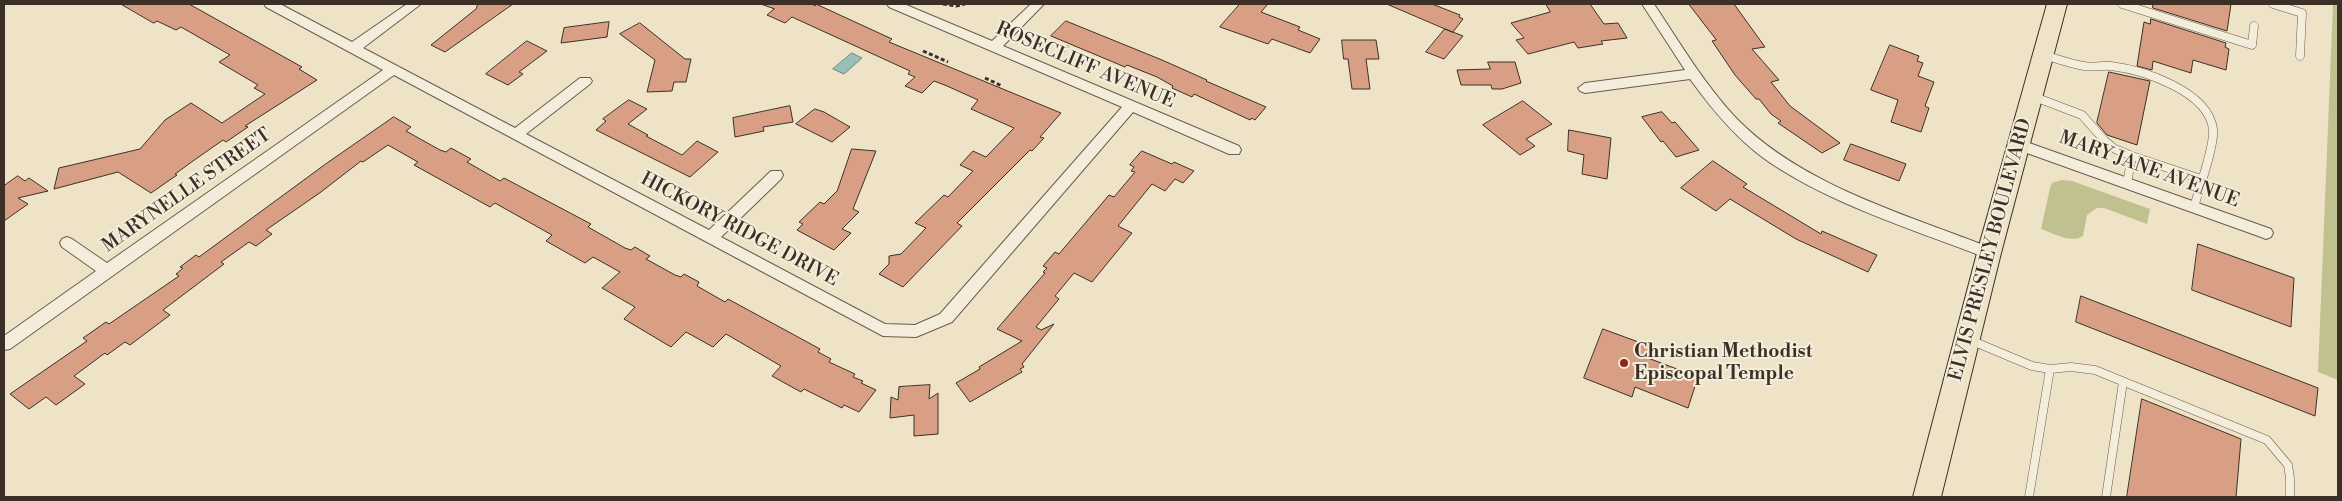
<!DOCTYPE html>
<html>
<head>
<meta charset="utf-8">
<style>
  body { margin:0 }
  #map { position:relative; width:2342px; height:501px; overflow:hidden; background:#eee3c7; font-family:"Libre Bodoni",serif }
  canvas { display:block }
  .frame { position:absolute; inset:0; border:5px solid #3c3026; pointer-events:none }
</style>
</head>
<body>
<div id="map">
<canvas width="2342" height="501"></canvas>
<div class="frame"></div>
</div>
<script>
const ctx = document.querySelector('canvas').getContext('2d');
ctx.lineJoin = 'round';
function paint(path, color) {
  ctx.fillStyle = color;
  ctx.fill(path, 'evenodd');
}
function trace(path, color, width, dash) {
  ctx.strokeStyle = color;
  ctx.lineWidth = width;
  ctx.lineCap = dash ? 'butt' : 'round';
  ctx.setLineDash(dash || []);
  ctx.stroke(path);
}
function write(font, color, halo, rows, align = 'center') {
  ctx.font = font + ' "Libre Bodoni",serif';
  ctx.lineWidth = 4;
  ctx.setLineDash([]);
  ctx.textBaseline = 'middle';
  ctx.strokeStyle = halo;
  ctx.fillStyle = color;
  for (const [text, x, y, turn = 0] of rows) {
    ctx.save();
    ctx.translate(x, y);
    ctx.rotate((+turn || 0) * Math.PI / 180);
    ctx.textAlign = isNaN(turn) ? turn : align;
    if (halo) ctx.strokeText(text, 0, 0);
    ctx.fillText(text, 0, 0);
    ctx.restore();
  }
}
const green = new Path2D(`
  M2333,4L2338,6V380L2318,372Z
  M2061,180L2072,181L2150,209L2147,224L2104,208H2097L2087,215L2083,236C2071,244 2053,233 2041,229L2050,188L2052,183Z`);
const water = new Path2D(`
  M852,53L862,58L844,74L833,69Z`);
const building = new Path2D(`
  M121,4H189L302,67L299,69L317,80L245,126L248,127L226,142L223,140L193,161L175,174L177,175L151,193L118,172L54,189L59,168L140,149L165,120L191,103L222,123L265,94L254,88L258,85L219,62L230,55L181,27L176,30L157,21L154,23Z
  M478,4H513L445,52L431,45L476,9Z
  M761,4H816L892,39L889,42L1061,113L1040,137L1044,138L1032,151L1030,150L957,223L962,226L903,287L879,274L889,264V256L901,254L926,228L915,223L944,195L948,197L973,171L960,165L973,151L986,157L1014,128L971,109L978,100L947,86L934,81L922,93L905,86L915,77L908,74L910,71L792,17L785,23L767,15L774,9Z
  M1240,4H1268L1261,12L1300,27L1298,30L1320,39L1310,53L1272,39L1268,44L1220,27Z
  M1387,4H1432L1460,15L1459,17L1463,19L1453,32Z
  M1546,4H1590L1604,24L1618,23L1627,38L1601,41L1603,44L1578,48L1574,42L1528,54L1516,40L1524,38L1511,23L1550,12Z
  M1689,4H1734L1765,47L1752,49L1779,80L1771,82L1790,106L1840,143L1822,153L1778,123L1781,121L1771,114L1759,99H1756L1735,75L1712,41L1716,40Z
  M2153,4H2231L2227,31L2153,8Z
  M2151,19L2226,43L2225,47L2229,49L2226,70L2193,60L2191,73L2153,61L2152,70L2137,66L2144,22L2150,24Z
  M1066,21L1162,60L1207,80L1206,81L1266,107L1255,120L1252,118L1250,120L1194,94L1192,97L1172,88L1173,86L1157,77L1127,65L1125,67L1051,36Z
  M609,22L607,37L561,43L564,28Z
  M640,23L685,59H691L686,82H674L672,91L647,92L655,60L620,34Z
  M1445,29L1463,36L1444,59L1426,52Z
  M1342,40H1376L1379,59H1366L1370,89H1352L1348,59H1344Z
  M527,41L547,51L519,72L523,74L508,85L486,74Z
  M1890,45L1919,56L1917,61L1923,63L1918,76L1934,82L1925,106L1929,108L1921,132L1891,122L1898,100L1871,90Z
  M1488,62H1515L1521,83L1502,89H1492L1491,85H1461L1457,70L1490,69Z
  M2109,72L2150,81L2137,145L2107,135L2097,123Z
  M629,100L647,109L628,124L648,135L646,136L682,155L697,141L718,152L690,177L596,130L606,121L603,119Z
  M1523,101L1552,124L1526,139L1535,146L1520,155L1483,125Z
  M790,106L793,122L763,127L764,131L735,137L733,118Z
  M815,109L824,112L850,127L832,142L796,124Z
  M1662,112L1672,123L1675,122L1699,150L1676,157L1663,141L1661,142L1642,117Z
  M394,117L411,127L406,131L440,150L446,152L451,148L471,159L467,162L500,181L504,178L591,224L588,227L625,248L631,250L635,247L650,256L646,259L675,275L681,277L684,274L699,282L697,286L725,302L728,299L820,349L818,352L831,359L829,362L855,374L853,377L863,381L861,383L876,390L859,412L844,405L842,408L804,389L801,392L772,376L781,366L726,334L713,347L686,332L671,347L624,319L635,307L602,288L620,272L593,257L585,263L546,241L552,235L495,203L490,207L414,165L418,162L388,145L363,162L361,161L321,192L266,230L272,234L256,246L249,242L221,262L224,264L163,310L170,315L130,345L125,342L107,355L105,353L74,376L85,384L56,405L46,397L29,409L10,394L87,341L83,338L106,322L109,324L179,276L176,274L183,268L180,267L196,255L199,257L327,163Z
  M1569,130L1611,138L1607,179L1582,174L1584,155L1568,151Z
  M1851,144L1906,164L1899,181L1844,160Z
  M852,149L876,151L853,209L859,212L842,229L851,233L834,250L797,230L803,224L799,222L820,202L824,204L837,191Z
  M1142,151L1172,164L1174,162L1194,171L1183,183L1175,179L1165,191L1152,184L1118,226L1132,233L1092,282L1074,273L1055,296L1059,299L1036,327L1041,330L1054,324L1022,364L1024,367L1020,369L1022,372L970,402L956,383L980,369L979,367L1022,341L997,329L1045,273L1043,272L1047,268L1043,266L1055,252L1059,254L1109,195L1114,197L1135,172L1131,171L1134,167L1130,165Z
  M1713,161L1747,184L1743,187L1821,234L1822,231L1877,255L1868,272L1796,239L1730,199L1716,211L1681,188Z
  M18,176L25,181L29,178L48,191L18,198L28,204L4,221V186Z
  M2198,244L2294,278L2291,327L2192,290Z
  M2081,296L2318,388L2315,416L2076,322Z
  M1603,329L1652,347L1648,358L1698,377L1688,408L1635,387L1632,397L1584,378Z
  M930,385L929,399L938,393V434L914,436V415L890,418L891,397L898,400L899,387Z
  M2142,399L2241,439L2236,497H2127Z`);
const path = new Path2D(`
  M814,4L816,5
  M943,4L956,6L965,4
  M923,51L948,62
  M1057,58L1068,46
  M985,78L1002,86`);
const service = new Path2D(`
  M2122,4L2252,45L2254,26
  M2273,4L2302,13L2300,56
  M2044,55C2057,59 2071,64 2084,66C2093,68 2102,65 2111,66C2143,70 2208,91 2213,129C2215,145 2199,189 2194,207
  M2032,96L2082,115L2105,141L2115,149L2132,156L2127,183
  M2132,156L2201,179
  M1970,340L2032,366L2050,369L2071,367L2095,370L2267,440L2288,465L2290,478V497
  M2029,497L2050,369
  M2106,497L2123,382`);
const minor = new Path2D(`
  M264,4H280L352,42L407,4H421L363,48L515,128L580,78H590L592,81L590,84L526,134L709,230L771,171H781L783,175L781,179L721,237L885,324L915,325L940,314L1122,107L889,7L887,4H904L992,41L1031,4H1044L1003,46L1239,146L1241,150L1239,154H1229L1133,112L952,322L916,337L883,336L394,75L10,349L4,350V336L96,271L62,247L60,243L62,239L67,237L72,239L107,263L383,70L266,7Z
  M1642,4H1654C1680,43 1704,84 1736,118C1802,186 1908,215 1994,249L1997,253L1994,257L1989,259L1984,257C1912,229 1824,202 1762,157C1734,136 1711,108 1690,79L1585,93L1580,91L1578,88L1585,83L1685,70Z
  M2018,139L2271,229L2273,233L2271,237L2266,239L2261,237L2013,148L2011,144L2013,140Z`);
const primary = new Path2D(`
  M2047,4H2067L2001,253L1941,497H1913L1977,253Z`);
const markers = [
  [1624,363,5,"#8f2418"]
];
const streetNames = [
  ["ROSECLIFF AVENUE",1085,66,23],
  ["MARY JANE AVENUE",2149,170,20],
  ["MARYNELLE STREET",187,191,-35],
  ["HICKORY RIDGE DRIVE",739,230,28],
  ["ELVIS PRESLEY BOULEVARD",1991,250,-75]
];
const poiNames = [
  ["Christian Methodist",1634,352],
  ["Episcopal Temple",1634,374]
];
paint(green, '#c1c190');
paint(water, '#99beb7');
trace(water, '#74857d', 1);
paint(building, '#d99f84');
trace(building, '#3c3026', 1);
trace(service, '#685d4e', 9);
trace(minor, '#685d4e', 2);
trace(primary, '#3c3026', 2);
trace(path, '#3c3026', 3, [4, 2.5]);
trace(service, '#f4eddb', 8);
paint(minor, '#f4eddb');
paint(primary, '#eee3c7');
for (const [x, y, r, color] of markers) {
  const dot = new Path2D();
  dot.arc(x, y, r, 0, 2 * Math.PI);
  ctx.fillStyle = color;
  ctx.fill(dot);
  trace(dot, '#f4eddb', 2);
}
write('19px', '#3c3026', '#f4eddb', streetNames);
write('bold 19px', '#3c3026', '#f4eddb', poiNames, 'left');
</script>
</body>
</html>
